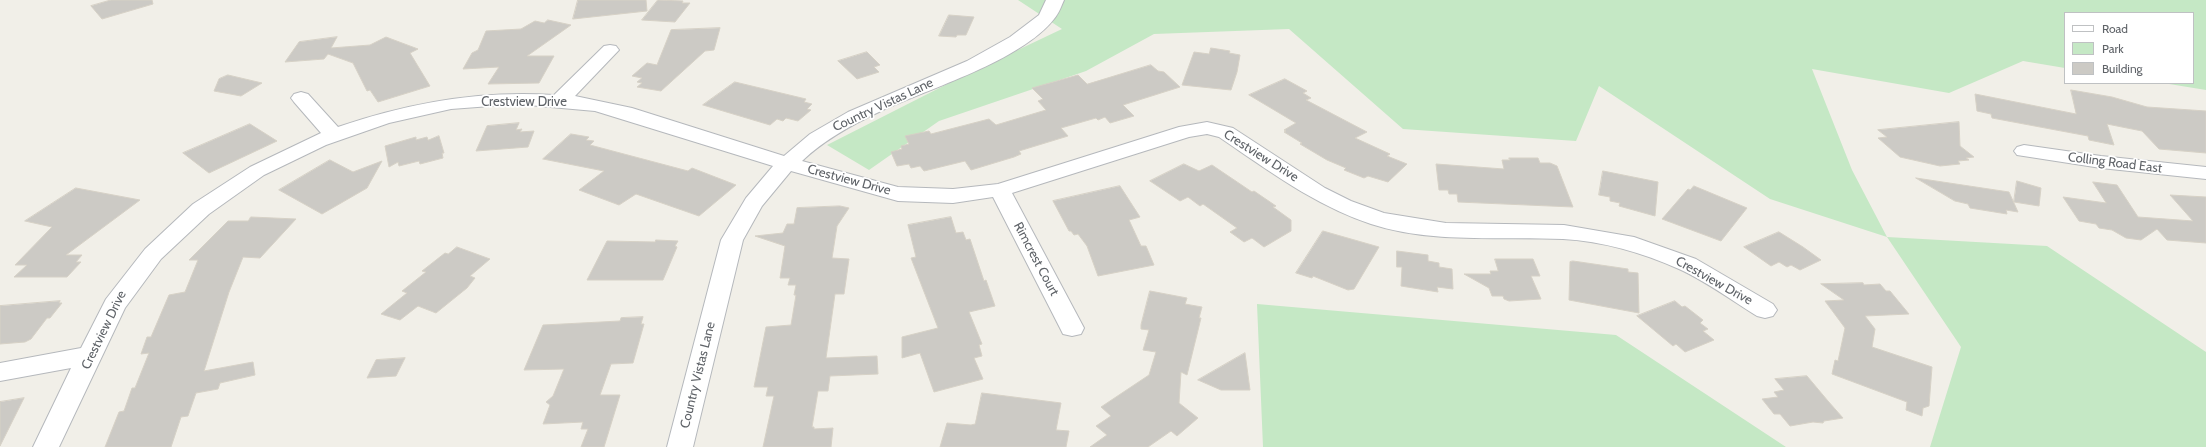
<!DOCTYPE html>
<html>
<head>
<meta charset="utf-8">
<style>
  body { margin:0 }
  #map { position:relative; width:2206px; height:447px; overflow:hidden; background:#f1efe8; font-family:Cabin,sans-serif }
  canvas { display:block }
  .legend { position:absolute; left:2064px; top:12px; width:130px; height:72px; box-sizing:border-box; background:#fff; border:1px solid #bfc1c3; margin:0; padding:5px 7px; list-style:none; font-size:12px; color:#5f6368 }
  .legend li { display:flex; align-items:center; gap:8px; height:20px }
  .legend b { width:20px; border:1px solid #bfc1c3 }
</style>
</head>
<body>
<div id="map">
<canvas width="2206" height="447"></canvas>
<ul class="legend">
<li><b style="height:5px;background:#fff"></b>Road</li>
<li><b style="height:11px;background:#c5e8c5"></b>Park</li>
<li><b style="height:11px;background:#cccac5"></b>Building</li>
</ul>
</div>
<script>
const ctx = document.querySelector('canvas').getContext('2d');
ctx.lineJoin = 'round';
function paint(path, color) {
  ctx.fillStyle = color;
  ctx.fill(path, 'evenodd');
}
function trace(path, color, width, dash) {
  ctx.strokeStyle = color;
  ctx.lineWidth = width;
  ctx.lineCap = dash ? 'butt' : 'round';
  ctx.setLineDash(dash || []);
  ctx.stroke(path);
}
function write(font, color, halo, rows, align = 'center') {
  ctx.font = font + ' Cabin,sans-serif';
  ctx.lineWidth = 3.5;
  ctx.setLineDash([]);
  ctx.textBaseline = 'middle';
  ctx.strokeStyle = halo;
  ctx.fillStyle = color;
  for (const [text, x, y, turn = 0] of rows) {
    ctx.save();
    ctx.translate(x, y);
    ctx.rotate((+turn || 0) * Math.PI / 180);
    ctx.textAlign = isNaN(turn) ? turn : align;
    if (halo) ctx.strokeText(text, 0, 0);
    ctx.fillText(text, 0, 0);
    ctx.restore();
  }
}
const green = new Path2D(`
  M1018,0H2206V90L2163,83H2193V13H2065V68L2023,61L1949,93L1812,69L1852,170L1887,237L2047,246L2206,352V447H1930L1961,347L1887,237L1770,199L1599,86L1576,141L1403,129L1289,29L1154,34L1086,71L939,121L869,170L827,145L963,76L1062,29Z
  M1257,304L1616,335L1786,447H1263Z`);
const building = new Path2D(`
  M111,0H152L153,4L102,19L91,6Z
  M578,0H646L647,11L573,19Z
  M658,0L683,1L682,3H690L675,22L642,20Z
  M949,15L974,17L966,35H957L956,37L939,36Z
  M548,20L571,25L527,56H554L539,83L488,84L499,67L463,69L472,53L478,50L486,31L521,29L535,21L544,23Z
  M720,28L714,50L705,51L661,91L637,87L642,83L637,82L642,78L632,76L647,63L657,65L671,30Z
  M337,37L331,48L370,45L386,37L418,49L410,53L430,86L378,102L370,90L367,91L353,63L328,54L324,59L285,62L299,42Z
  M1211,48L1230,51L1229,53L1240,55L1237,72L1231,90L1182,85L1194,52L1209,54Z
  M867,52L880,65L874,67L879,72L857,79L838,61Z
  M1151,65L1158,71L1164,72L1180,87L1123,105L1134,116L1110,123L1105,117L1098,120L1096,118L1061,128L1068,136L1019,151L1021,154L1014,157L971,170L965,161L924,171L920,166L911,168L909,164L897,166L891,152L902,149L901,146L909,144L905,136L929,131L931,134L989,119L996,125L1046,110L1038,101L1043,99L1032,88L1078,75L1087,84Z
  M228,75L262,83L241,96L214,91L219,79Z
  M1285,79L1307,91L1303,93L1311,98L1306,100L1367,132L1355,138L1390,154L1387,156L1407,164L1388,182L1368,176L1364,178L1344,170L1346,168L1327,160L1300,144L1302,143L1284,132L1286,131L1284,130L1296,123L1249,95Z
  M735,82L806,99L804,102L812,104L807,109L811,110L798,121L786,118L783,121L777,119L770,125L703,105Z
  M2071,90L2112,97L2147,107L2206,111V153L2159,149L2142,131L2107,124L2114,145L2089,140L2088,136L1992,118L1991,114L1977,111L1975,94L2076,114Z
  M1959,122L1960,146L1974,157L1966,158L1969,160L1958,161L1960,164L1940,166L1900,157L1878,138L1887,137L1878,130Z
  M519,123L516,130L522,129L520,132L534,131L528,147L476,151L487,126Z
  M250,124L277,141L209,173L183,153Z
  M571,134L589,137L586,140L594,141L590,145L688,171L692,168L736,185L699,216L636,194L619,205L579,190L604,171L543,159Z
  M439,136L444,153H442L443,158L420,164L419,161L399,166L398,162L389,167L385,146L416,137V140L427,137L428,140Z
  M1509,158H1538L1540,163H1550L1557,166L1573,207L1458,202L1457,194H1449L1448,190H1439L1436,164L1504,169L1502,160H1510Z
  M330,160L353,172L382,161L367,188L322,214L279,190Z
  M1184,164L1199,171L1212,165L1252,192L1254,191L1276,206L1273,207L1291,220V231L1264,247L1252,238L1244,242L1230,232L1237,228L1203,204L1200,206L1188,197L1180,201L1150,181Z
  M1603,171L1658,182L1655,216L1619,206L1620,203L1610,201V197L1599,195Z
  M1916,178L2009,192L2018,212L2006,210L2007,214L1970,208L1968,204L1955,201Z
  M2017,181L2041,188L2039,206L2014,202Z
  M2093,182L2117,185L2138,217L2193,221L2170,195L2206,197V243L2167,240L2157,229L2141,240L2126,238L2112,230L2099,228L2096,224L2079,221L2063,197L2106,203Z
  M1120,186L1140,217L1129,220L1141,246H1146L1154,265L1098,276L1087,246L1078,234L1074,235L1071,231H1069L1053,201Z
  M1694,186L1747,208L1721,241L1662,219L1688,189L1690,190Z
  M76,188L140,200L66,255H82L76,262H81L67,277H14L27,265H15L52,227L25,221Z
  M840,206L849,208L837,226L832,258L849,259L844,294H835L826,358L877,356L878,374L830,376L828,391H818L812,427H814V429L833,428L831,447H763L774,396H766L768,387H754L766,327L791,325L796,295H794L796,285H788L790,278H780L785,246L755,236L783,233L787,224H794L797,208Z
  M251,217L296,219L260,258L243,257L229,292L204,371L253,362L255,375L220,383L218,389L196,393L188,416L181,417L171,447H105L119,412L124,411L132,388H135L149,353L141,354L147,337H151L169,295L185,292L198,260H189L228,221H248Z
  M951,217L956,233L963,232L966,240L970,239L984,281L986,280L995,306L969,312L982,344L979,345L982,356L974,358L983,379L934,392L920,353L902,358V337L938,328L911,258L916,257L908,225Z
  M1323,231L1379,247L1354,289L1348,290L1313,276L1312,278L1296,273Z
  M1779,232L1803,247L1821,260L1800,270L1791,265L1787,267L1779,262L1771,266L1744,247Z
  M656,240L678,241L675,246L677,247L663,280H587L607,241L655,242Z
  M457,247L490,259L470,276L475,278L467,288L436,313L418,306L400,320L381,314L407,293L402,291L426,272L422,271L445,253L448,254Z
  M1397,251L1428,255V261L1439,263V267L1452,269L1453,289L1437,287L1438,292L1401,286L1402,267H1397Z
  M1495,259H1533L1540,276H1531L1541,299L1509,301L1504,299L1503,296H1492L1489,288L1464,274H1491L1490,271H1498Z
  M1573,261L1628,269V272L1638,273L1639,313L1569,300L1570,262Z
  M1863,283L1864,285L1880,284L1886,291H1890L1909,314L1865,316L1875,329L1872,347L1932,367L1929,406L1923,408L1922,416L1906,410L1907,402L1832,374L1835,360L1838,361L1845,328L1825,301L1844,300L1821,284Z
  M1150,291L1187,298L1185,304L1202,307L1199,318H1201L1187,375L1181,372L1179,403L1198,418L1177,436L1171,431L1148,447H1090L1107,435L1096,426L1111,416L1101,407L1149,375L1156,352L1143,350L1149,330L1141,329V325Z
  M60,301L59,303H62L50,318H47L31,339L25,342L0,344V306Z
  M1675,301L1682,307L1685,306L1703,320L1700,323L1708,329L1703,331L1714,340L1685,352L1676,344L1673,346L1637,316Z
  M643,317L641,324H644L633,363L611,364L600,395H620L604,447H581L588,429H581L583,422L543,424L550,405L546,402L553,396L564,369L524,370L543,325L620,321L621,318Z
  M1245,353L1250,390H1221L1198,380Z
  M405,358L396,376L367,378L376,360Z
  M1807,376L1828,401L1843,418L1824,421L1823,423L1813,422L1790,426L1780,414H1774L1762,399L1778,397L1774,392L1784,390L1775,379Z
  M982,393L1061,403L1056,430L1069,431L1066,447H940L947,423L971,425L975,424Z
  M24,398L0,446V402Z`);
const minor = new Path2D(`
  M1046,0H1064C1061,7 1059,13 1054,19C1021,61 930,88 881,111C853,124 825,139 802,161L898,187L953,189L998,184L1179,127L1207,122L1233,128L1325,188L1351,201L1384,213L1446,223L1564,225L1634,237L1696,259L1773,304L1777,310L1773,316L1765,318L1757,316C1733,301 1704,280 1679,269C1643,253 1602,241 1563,239C1499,236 1432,244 1371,224C1314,205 1268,170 1219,137L1207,134L1189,137L1012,193L1084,328L1081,334L1072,336L1063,334L1060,328L993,197L953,203L898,201L791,171L762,206L743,240L693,447H667L721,240L746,198L773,166L595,111L517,104L451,109L389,123L326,145L264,175L209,214L161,259L125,308L59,447H33L71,368L0,381V363L81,348L106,299L145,249L193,204L250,167L321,133L294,102L291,98L294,94L301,92L308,94L338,127C408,103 480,90 554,95L604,46L610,45L616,46L619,50L575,96L632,108L784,156L810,134L848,112L967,61L1010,37L1039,15Z
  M2024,145L2101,156L2206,167V179L2101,168L2017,155L2014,151L2017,147Z`);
const streetNames = [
  ["Crestview Drive",524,102],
  ["Country Vistas Lane",883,105,-25],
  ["Crestview Drive",1261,156,32],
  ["Colling Road East",2115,163,7],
  ["Crestview Drive",849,180,15],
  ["Rimcrest Court",1036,259,62],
  ["Crestview Drive",1714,281,29],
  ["Crestview Drive",104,330,-64],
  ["Country Vistas Lane",698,375,-76]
];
paint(green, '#c5e8c5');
paint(building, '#cccac5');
trace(building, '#d6d1c6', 1);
trace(minor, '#b5b8bc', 2);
paint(minor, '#fff');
write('13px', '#5f6368', '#fff', streetNames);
</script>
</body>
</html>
